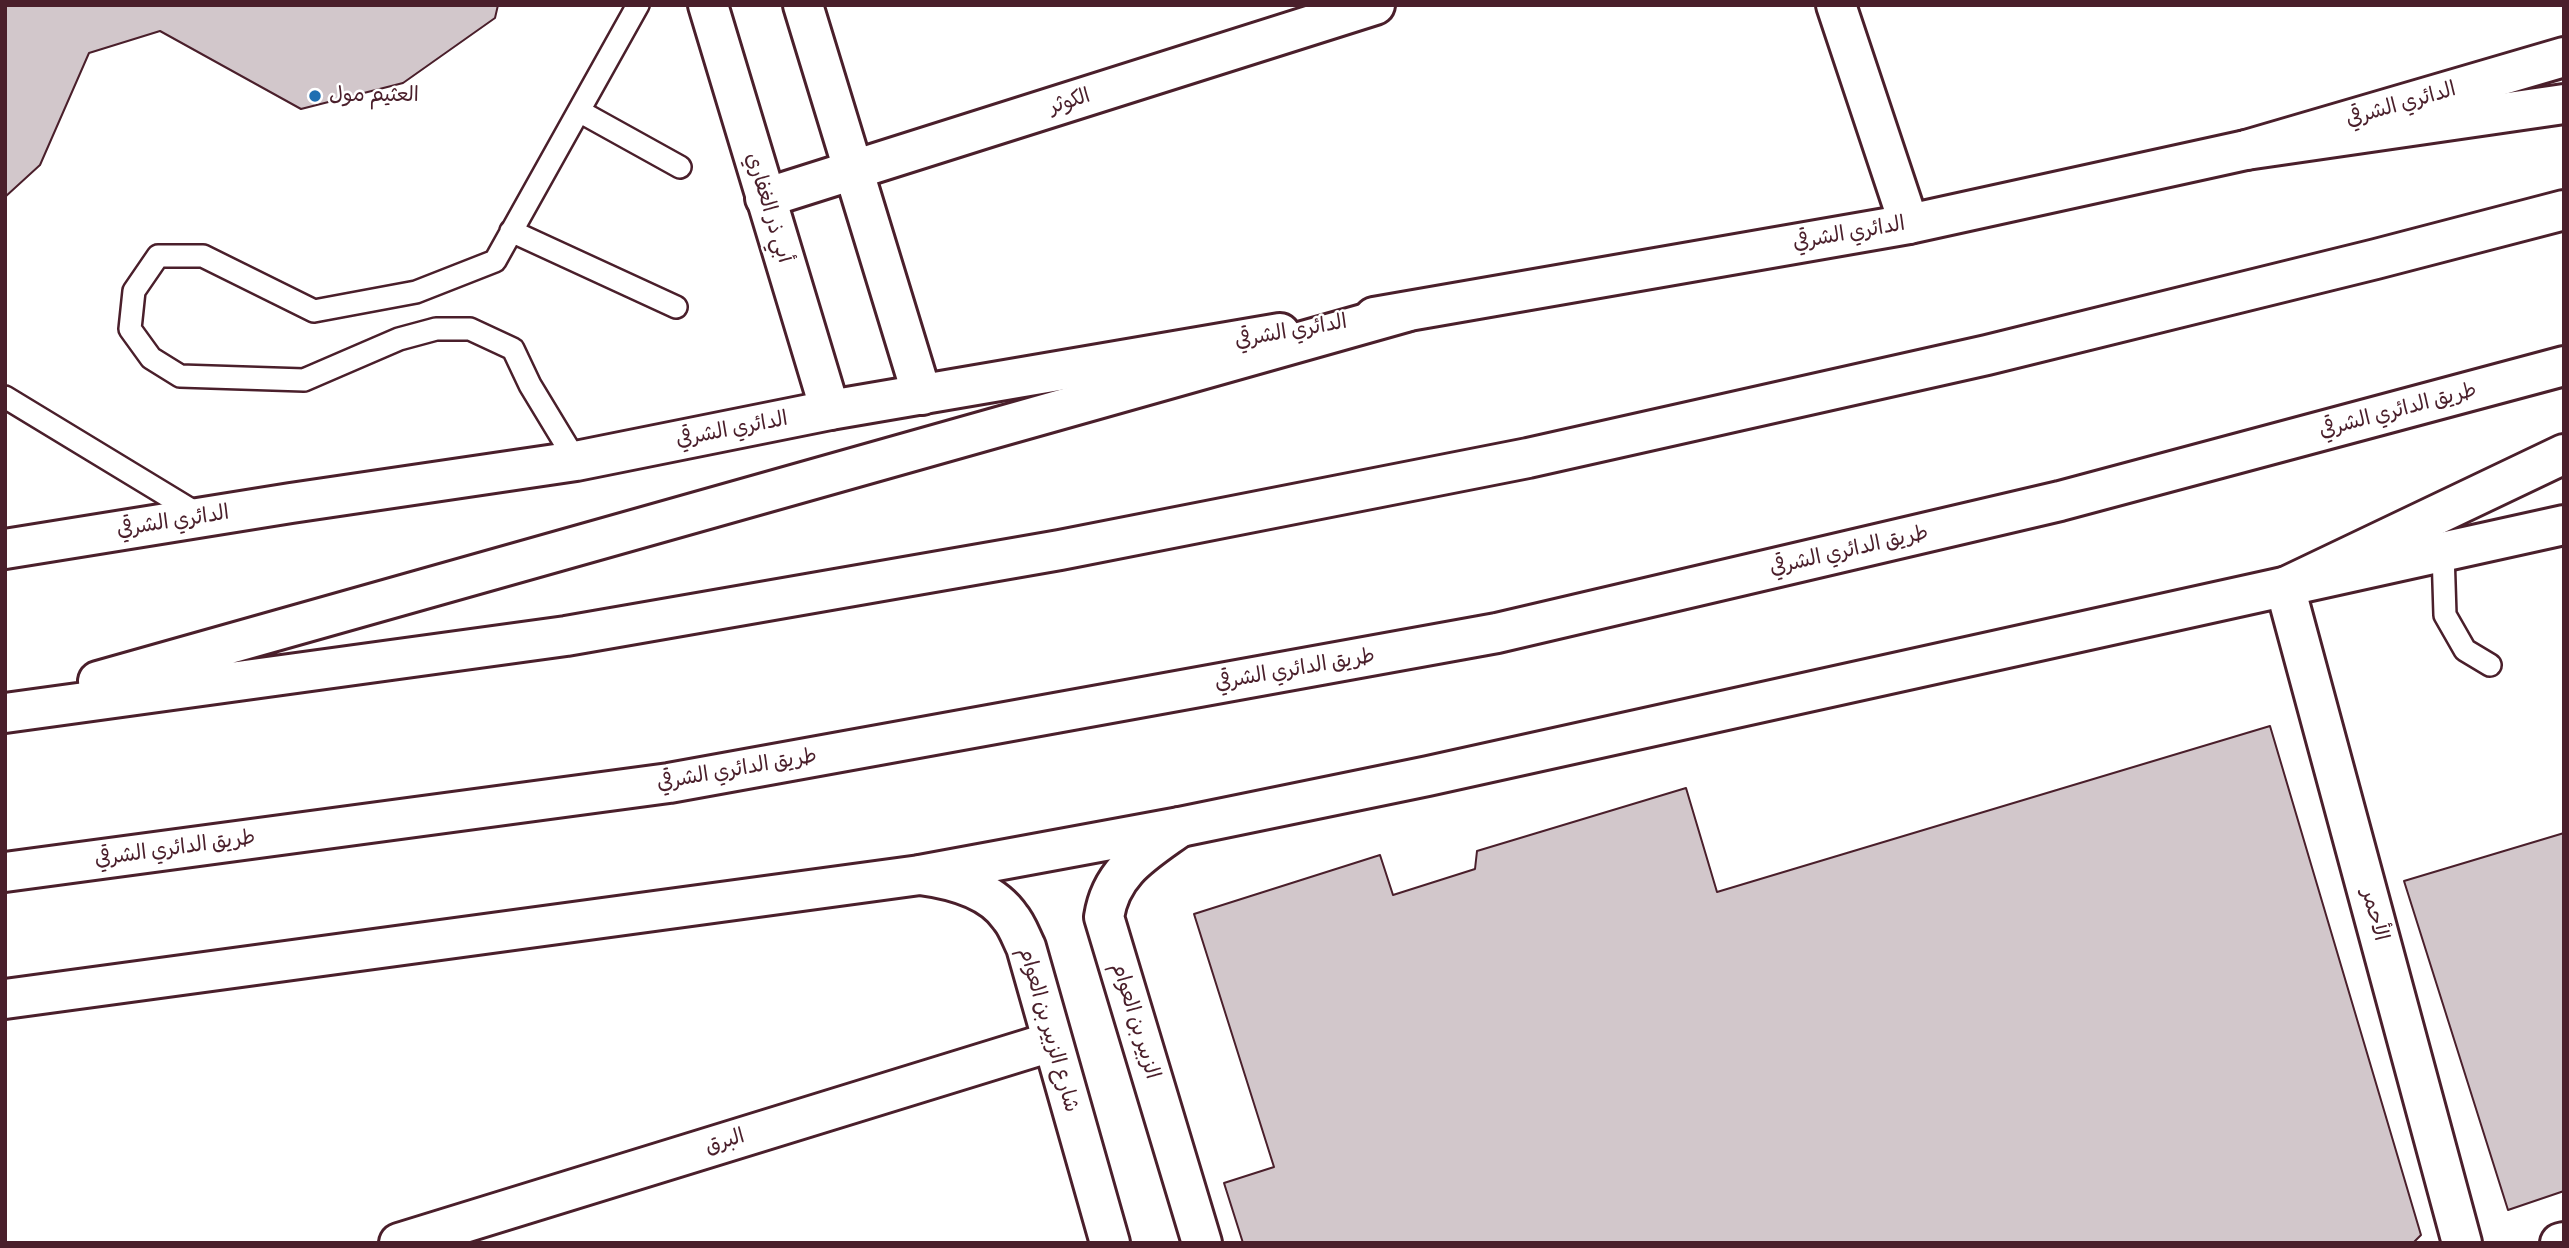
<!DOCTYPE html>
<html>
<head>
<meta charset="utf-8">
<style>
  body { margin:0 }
  #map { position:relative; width:2569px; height:1248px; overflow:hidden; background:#fff; font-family:Pangolin,sans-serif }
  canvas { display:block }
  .frame { position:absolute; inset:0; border:7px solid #4a1f2b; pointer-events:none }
</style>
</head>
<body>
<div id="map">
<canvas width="2569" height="1248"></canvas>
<div class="frame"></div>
</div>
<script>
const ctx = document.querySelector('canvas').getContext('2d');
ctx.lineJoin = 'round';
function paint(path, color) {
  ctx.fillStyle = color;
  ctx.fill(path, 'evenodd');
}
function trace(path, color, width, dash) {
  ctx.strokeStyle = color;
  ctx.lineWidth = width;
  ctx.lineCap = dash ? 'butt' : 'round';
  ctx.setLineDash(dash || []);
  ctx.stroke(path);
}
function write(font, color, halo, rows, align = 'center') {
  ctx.font = font + ' Pangolin,"Playpen Sans Arabic",sans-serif';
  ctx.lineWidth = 5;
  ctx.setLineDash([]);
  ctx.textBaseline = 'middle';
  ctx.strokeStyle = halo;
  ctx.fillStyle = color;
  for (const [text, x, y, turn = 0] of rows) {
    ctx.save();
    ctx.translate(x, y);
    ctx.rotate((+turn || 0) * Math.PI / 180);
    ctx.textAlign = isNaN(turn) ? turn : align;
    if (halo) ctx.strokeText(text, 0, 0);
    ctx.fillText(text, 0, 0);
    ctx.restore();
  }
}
const building = new Path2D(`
  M5,5H498L495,18L403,83L301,109L160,31L89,53L40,165L5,197Z
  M2270,726L2421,1235L2413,1243H1243L1224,1183L1274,1167L1194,914L1380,855L1393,895L1475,869L1477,851L1686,788L1717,892Z
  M2564,833V1191L2508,1210L2404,881Z`);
const service = new Path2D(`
  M579,111L680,167
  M511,231L676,307
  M5,397L201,516
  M576,461L530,385L513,349L470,329H436L399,339L304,380L180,376L151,358L130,329L134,291L158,256H203L314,311L416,292L495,261L638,5
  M2443,552L2445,615L2465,650L2490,665`);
const minor = new Path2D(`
  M1836,5L1909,224
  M765,198L1375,5
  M2285,587L2462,1243
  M399,1243L1051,1042
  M2560,1243L2564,1242`);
const tertiary = new Path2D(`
  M708,5L830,410
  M803,5L922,395
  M1180,827C1144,853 1111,871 1104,917L1202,1243
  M920,875C950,879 991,889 1010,917C1017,925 1021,937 1026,947L1110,1243`);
const secondary = new Path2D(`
  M1374,317L1909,224L2246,150L2564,57
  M5,549L291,503L576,461L830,410L1280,333`);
const primary = new Path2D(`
  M5,999L920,875L1180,827L1428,776L2564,525`);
const motorway = new Path2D(`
  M2246,150L2564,104
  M2285,587L2564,454
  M98,681L1406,312
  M5,713L566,636L1060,550L1528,458L1987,355L2376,259L2564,210
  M5,872L669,783L1497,633L2060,501L2564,366`);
const markers = [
  [315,96,7,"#1f6fb2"]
];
const poiNames = [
  ["العثيم مول",329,96]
];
const streetNames = [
  ["الكوثر",1070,102,-18],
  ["الدائري الشرقي",2401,105,-16],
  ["أبي ذر الغفاري",768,208,73],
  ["الدائري الشرقي",1849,234,-10],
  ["الدائري الشرقي",1291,332,-10],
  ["طريق الدائري الشرقي",2398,411,-15],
  ["الدائري الشرقي",732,430,-11],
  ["الدائري الشرقي",173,522,-9],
  ["طريق الدائري الشرقي",1849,551,-13],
  ["طريق الدائري الشرقي",1295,670,-10],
  ["طريق الدائري الشرقي",737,770,-10],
  ["طريق الدائري الشرقي",175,849,-8],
  ["الأحمر",2374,915,75],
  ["الزبير بن العوام",1135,1021,73],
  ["شارع الزبير بن العوام",1048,1030,74],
  ["البرق",725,1142,-17]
];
paint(building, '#d2c7cb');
trace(building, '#4a1f2b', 2);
trace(service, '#4a1f2b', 26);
trace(minor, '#4a1f2b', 44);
trace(tertiary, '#4a1f2b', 44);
trace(secondary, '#4a1f2b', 44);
trace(primary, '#4a1f2b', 44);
trace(motorway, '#4a1f2b', 44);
trace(service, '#fff', 21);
trace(minor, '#fff', 38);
trace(tertiary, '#fff', 38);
trace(secondary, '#fff', 38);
trace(primary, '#fff', 38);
trace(motorway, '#fff', 38);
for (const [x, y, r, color] of markers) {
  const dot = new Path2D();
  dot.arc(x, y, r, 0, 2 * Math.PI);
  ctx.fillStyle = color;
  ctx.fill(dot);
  trace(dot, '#fff', 2.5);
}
write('21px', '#4a1f2b', '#fff', poiNames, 'left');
write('21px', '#4a1f2b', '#fff', streetNames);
</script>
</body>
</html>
